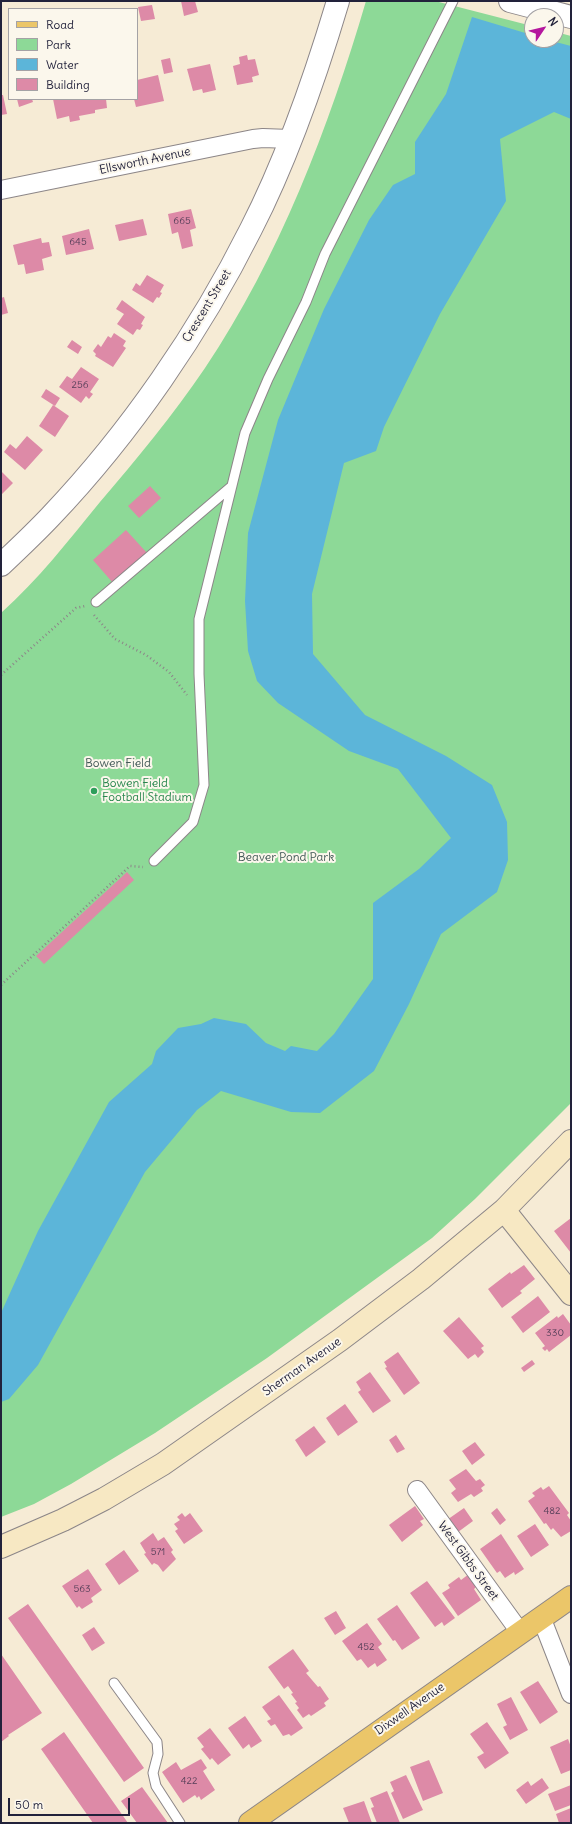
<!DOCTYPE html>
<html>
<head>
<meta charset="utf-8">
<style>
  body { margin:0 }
  #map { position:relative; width:572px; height:1824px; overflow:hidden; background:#f6ebd5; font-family:Delius,sans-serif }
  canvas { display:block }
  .frame { position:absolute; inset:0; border:2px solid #22223b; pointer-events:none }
  .legend { position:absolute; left:8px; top:8px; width:130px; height:92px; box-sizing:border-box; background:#fbf7ec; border:1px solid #a4a2a5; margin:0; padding:5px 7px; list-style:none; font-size:12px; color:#22223b }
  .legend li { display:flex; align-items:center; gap:8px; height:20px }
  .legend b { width:20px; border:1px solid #a4a2a5 }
  .north { position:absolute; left:524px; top:8px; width:40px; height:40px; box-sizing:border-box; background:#fbf7ec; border:1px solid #a4a2a5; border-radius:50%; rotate:55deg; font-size:11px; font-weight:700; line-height:16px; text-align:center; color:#22223b }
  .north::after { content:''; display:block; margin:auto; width:14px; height:18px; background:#b5179e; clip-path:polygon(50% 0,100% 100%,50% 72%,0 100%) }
  .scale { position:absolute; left:8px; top:1798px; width:122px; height:18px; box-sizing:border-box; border:2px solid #22223b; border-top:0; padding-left:5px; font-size:12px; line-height:14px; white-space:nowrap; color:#22223b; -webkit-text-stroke:3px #fbf7ec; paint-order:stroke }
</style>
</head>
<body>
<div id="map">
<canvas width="572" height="1824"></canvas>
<div class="frame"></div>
<ul class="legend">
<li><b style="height:5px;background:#ebc669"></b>Road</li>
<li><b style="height:11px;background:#8dd997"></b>Park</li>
<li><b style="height:11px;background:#5cb5d9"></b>Water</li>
<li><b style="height:11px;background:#dd8aa7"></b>Building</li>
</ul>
<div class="north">N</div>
<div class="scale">50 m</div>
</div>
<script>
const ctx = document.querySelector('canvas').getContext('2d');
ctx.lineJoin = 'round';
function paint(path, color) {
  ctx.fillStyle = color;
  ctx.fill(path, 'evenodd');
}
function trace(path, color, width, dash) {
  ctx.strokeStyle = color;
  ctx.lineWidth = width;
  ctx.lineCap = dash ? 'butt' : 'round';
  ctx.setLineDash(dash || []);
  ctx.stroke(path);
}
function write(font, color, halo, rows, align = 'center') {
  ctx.font = font + ' Delius,sans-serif';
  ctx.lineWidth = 4;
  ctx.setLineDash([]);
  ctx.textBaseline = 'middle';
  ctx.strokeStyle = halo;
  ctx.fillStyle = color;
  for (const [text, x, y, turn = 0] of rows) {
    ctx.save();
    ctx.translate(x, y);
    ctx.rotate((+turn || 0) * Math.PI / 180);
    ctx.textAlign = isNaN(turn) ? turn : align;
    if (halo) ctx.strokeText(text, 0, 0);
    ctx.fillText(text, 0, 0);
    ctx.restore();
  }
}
const green = new Path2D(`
  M366,1H435L532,26V40H556V32L571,36V1103L475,1199L432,1238L267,1358L155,1433L71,1484L34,1504L1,1517V613C38,580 69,540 100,502C137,459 173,415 205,368C279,258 329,127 366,1Z`);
const water = new Path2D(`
  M472,17L532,35V40H548L571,46V119L554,112L500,139L506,201L440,314L384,427L376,451L344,463L312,594L313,654L365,715L446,756L492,785L507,822L508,860L497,892L441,934L409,1004L374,1071L320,1113L291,1112L221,1091L197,1110L145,1172L38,1365L9,1399L1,1402V1313L38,1231L109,1102L152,1064L156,1051L178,1028L201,1024L214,1018L246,1024L266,1043L285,1051L291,1046L317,1051L334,1034L373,979V903L419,869L451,838L398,769L349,751L278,703L257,681L248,651L245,601L248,533L278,420L324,309L369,220L393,185L415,174V142L446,94Z`);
const building = new Path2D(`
  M181,1H195L198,12L184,16Z
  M152,5L155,19L141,21L138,7Z
  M247,55L248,60L255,59L259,75L252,77L253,82L237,85L233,66L240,64L239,57Z
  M170,58L173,72L164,74L161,60Z
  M210,64L216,90L203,93L202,89L193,91L187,69Z
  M158,75L164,101L136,107L134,99H137V80Z
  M1,95H3L7,114L1,115Z
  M17,99H32L33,102L19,107Z
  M53,99H106L107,108L95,110V113L79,116L80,120L70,122L69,116L57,119Z
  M191,209L196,228L190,230L193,246L182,249L178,232L172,234L168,214Z
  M143,219L147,235L119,241L115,225Z
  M89,229L94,249L66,255L62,236Z
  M41,238L42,243L49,242L52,256L42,259L44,270L26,274L24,264L18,265L13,245Z
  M147,275L164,285L160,292L162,293L159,298L157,297L153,303L132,290L136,283L140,286Z
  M4,297L8,313L1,315V298Z
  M122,300L145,317L141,324L143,325L140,330L137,329L133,335L117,324L124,314L116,309Z
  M114,333L126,341L123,346L126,348L113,367L95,356L96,354L93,351L98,344L101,347L108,336L111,338Z
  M72,340L82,347L78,354L67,347Z
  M81,367L99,379L90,392L93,394L89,399L86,396L81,403L59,387L67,376L72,379Z
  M46,389L60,398L55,406L41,397Z
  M53,405L69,416L55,437L39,426Z
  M27,436L43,450L25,470L4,452L10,444L16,449Z
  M1,471L13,483L1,495Z
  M150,486L161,498L139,518L128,506Z
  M126,530L147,553L113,583L93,560Z
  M127,872L134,880L44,964L36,956Z
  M571,1218V1253L554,1231Z
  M524,1265L535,1279L520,1291L522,1293L502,1308L488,1289L510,1272L511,1274Z
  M538,1296L550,1312L523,1333L511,1317Z
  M563,1314L571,1325V1335L549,1352L547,1349L545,1351L542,1348L545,1346L535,1333L557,1316L558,1318Z
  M459,1317L484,1346L481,1348L484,1352L478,1358L475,1354L468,1359L443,1331Z
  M398,1352L420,1383L404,1395L385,1368L387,1367L384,1362Z
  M532,1360L535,1364L524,1372L521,1368Z
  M370,1372L391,1401L373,1413L358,1392L361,1390L356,1382Z
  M345,1404L358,1422L338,1436L326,1418Z
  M314,1426L326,1442L306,1457L295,1440Z
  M396,1435L405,1449L397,1453L389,1440Z
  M475,1442L485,1455L472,1465L462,1451Z
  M466,1469L476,1481L480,1479L485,1485L481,1488L483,1491L474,1497L471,1494L458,1502L451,1493L456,1489L449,1480Z
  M549,1486L569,1513L567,1515L571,1521V1531L561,1537L553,1528L551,1530L546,1523L544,1524L528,1501L535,1496L532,1493L541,1487L543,1490Z
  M415,1506L424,1519L420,1521L423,1525L402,1542L389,1525Z
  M464,1508L473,1521L454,1535L444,1522Z
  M497,1508L506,1520L500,1525L491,1513Z
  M182,1513L185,1517L190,1513L203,1531L184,1544L175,1531L178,1529L174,1524L180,1520L177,1517Z
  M535,1524L549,1545L531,1557L517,1536Z
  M153,1533L158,1541L164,1537L173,1550L171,1552L176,1559L163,1572L158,1565L154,1563L152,1565L144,1554L146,1553L140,1543Z
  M501,1534L524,1569L515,1575L514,1572L505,1578L500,1571L497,1573L480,1549Z
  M124,1550L139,1571L119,1585L105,1564Z
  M88,1569L102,1590L91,1598L93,1602L82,1609L79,1606L77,1608L62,1586Z
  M469,1574L477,1586L474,1589L481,1600L458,1616L442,1593L450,1588L448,1585L459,1577L461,1580Z
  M427,1581L455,1618L444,1626L442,1622L435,1627L410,1593Z
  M28,1604L144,1768L124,1782L8,1618Z
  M397,1605L420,1638L402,1650L395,1640L393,1641L377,1619Z
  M336,1611L346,1628L335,1635L324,1618Z
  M367,1623L382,1644L378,1647L387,1660L377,1667L375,1663L368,1668L361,1659L357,1661L342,1641Z
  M94,1627L105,1643L92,1651L82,1635Z
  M293,1649L309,1671L306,1673L318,1687L320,1686L329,1699L324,1703L326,1706L311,1716L309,1714L303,1718L297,1710L299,1708L295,1703L297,1702L291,1694L293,1693L288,1686L284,1689L268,1667Z
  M1,1654L42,1713L8,1735L9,1736L1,1742Z
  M538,1681L558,1712L540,1724L520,1692Z
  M279,1695L303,1728L291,1736L289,1734L283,1736L275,1724L271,1726L267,1721L271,1719L262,1707Z
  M511,1697L528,1730L510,1740L503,1727L507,1725L497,1704Z
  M245,1716L262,1741L251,1748L249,1744L243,1749L228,1728Z
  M487,1722L509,1753L485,1769L477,1757L484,1753L470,1734Z
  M210,1728L231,1755L218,1765L212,1758L210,1760L201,1749L204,1747L197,1738Z
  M64,1732L128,1823H93L41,1749Z
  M568,1739L571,1747V1770L561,1774L550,1747Z
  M201,1759L207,1768L203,1771L215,1790L201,1800L199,1796L197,1798L195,1795L183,1803L162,1772L176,1762L181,1770Z
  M429,1760L443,1793L423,1801L410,1767Z
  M406,1775L423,1810L403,1819L391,1793L394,1791L390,1782Z
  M542,1778L549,1788L526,1804L516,1790L528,1781L531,1786Z
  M571,1785V1805L555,1811L548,1794Z
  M142,1787L168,1823H137L121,1801Z
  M387,1791L400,1823H377L371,1808L374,1807L370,1798Z
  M364,1801L372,1823H349L343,1808Z
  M571,1808V1823H559L556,1814Z`);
const path = new Path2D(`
  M94,615L115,639L146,655L169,672L187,695
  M1,675L76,608L85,606
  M1,985L130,866L143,867`);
const service = new Path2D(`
  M96,602L232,486
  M154,861L193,822L204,785L199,674V619L245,433L268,379L306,302L325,254L453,1
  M114,1683L157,1742L158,1754L153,1773L156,1786L180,1823`);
const minor = new Path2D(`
  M1,190L253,139L263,138L290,139
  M417,1490L520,1632
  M541,1617L571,1694`);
const tertiary = new Path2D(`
  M510,1L571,17
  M1,565C18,549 35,533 51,516C130,433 200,331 251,229C288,157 315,78 338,1`);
const secondary = new Path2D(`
  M504,1210L571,1294
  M1,1547L63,1520L104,1499L163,1464L340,1340L421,1279L504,1210L571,1141`);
const primary = new Path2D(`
  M250,1823L571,1597`);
const markers = [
  [94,791,4,"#2e9e5b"]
];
const numberNames = [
  ["665",182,221],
  ["645",78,242],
  ["256",80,385],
  ["330",555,1333],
  ["482",552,1511],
  ["571",158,1552],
  ["563",82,1589],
  ["452",366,1647],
  ["422",189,1781]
];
const streetNames = [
  ["Ellsworth Avenue",145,161,-12],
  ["Crescent Street",207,306,-59],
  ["Sherman Avenue",302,1367,-35],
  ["West Gibbs Street",468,1561,54],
  ["Dixwell Avenue",410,1709,-35]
];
const parkNames = [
  ["Bowen Field",118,764],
  ["Beaver Pond Park",286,858]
];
const leisureNames = [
  ["Bowen Field",102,784],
  ["Football Stadium",102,798]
];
paint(green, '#8dd997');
paint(water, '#5cb5d9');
paint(building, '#dd8aa7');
trace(service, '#8c8688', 11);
trace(minor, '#8c8688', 20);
trace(tertiary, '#8c8688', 24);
trace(secondary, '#8c8688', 24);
trace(primary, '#8c8688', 24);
trace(path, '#8c8688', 2.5, [1, 3]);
trace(service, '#fff', 9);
trace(minor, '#fff', 18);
trace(tertiary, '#fff', 22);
trace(secondary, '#f7e8c3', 22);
trace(primary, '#ebc669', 22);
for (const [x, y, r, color] of markers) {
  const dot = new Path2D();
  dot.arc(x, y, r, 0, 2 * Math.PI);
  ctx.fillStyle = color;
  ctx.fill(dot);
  trace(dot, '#fbf7ec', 1.5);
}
write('10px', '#513c56', null, numberNames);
write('12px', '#22223b', '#fbf7ec', streetNames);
write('12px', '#425957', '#fbf7ec', parkNames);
write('12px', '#27864d', '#fbf7ec', leisureNames, 'left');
</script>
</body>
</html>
